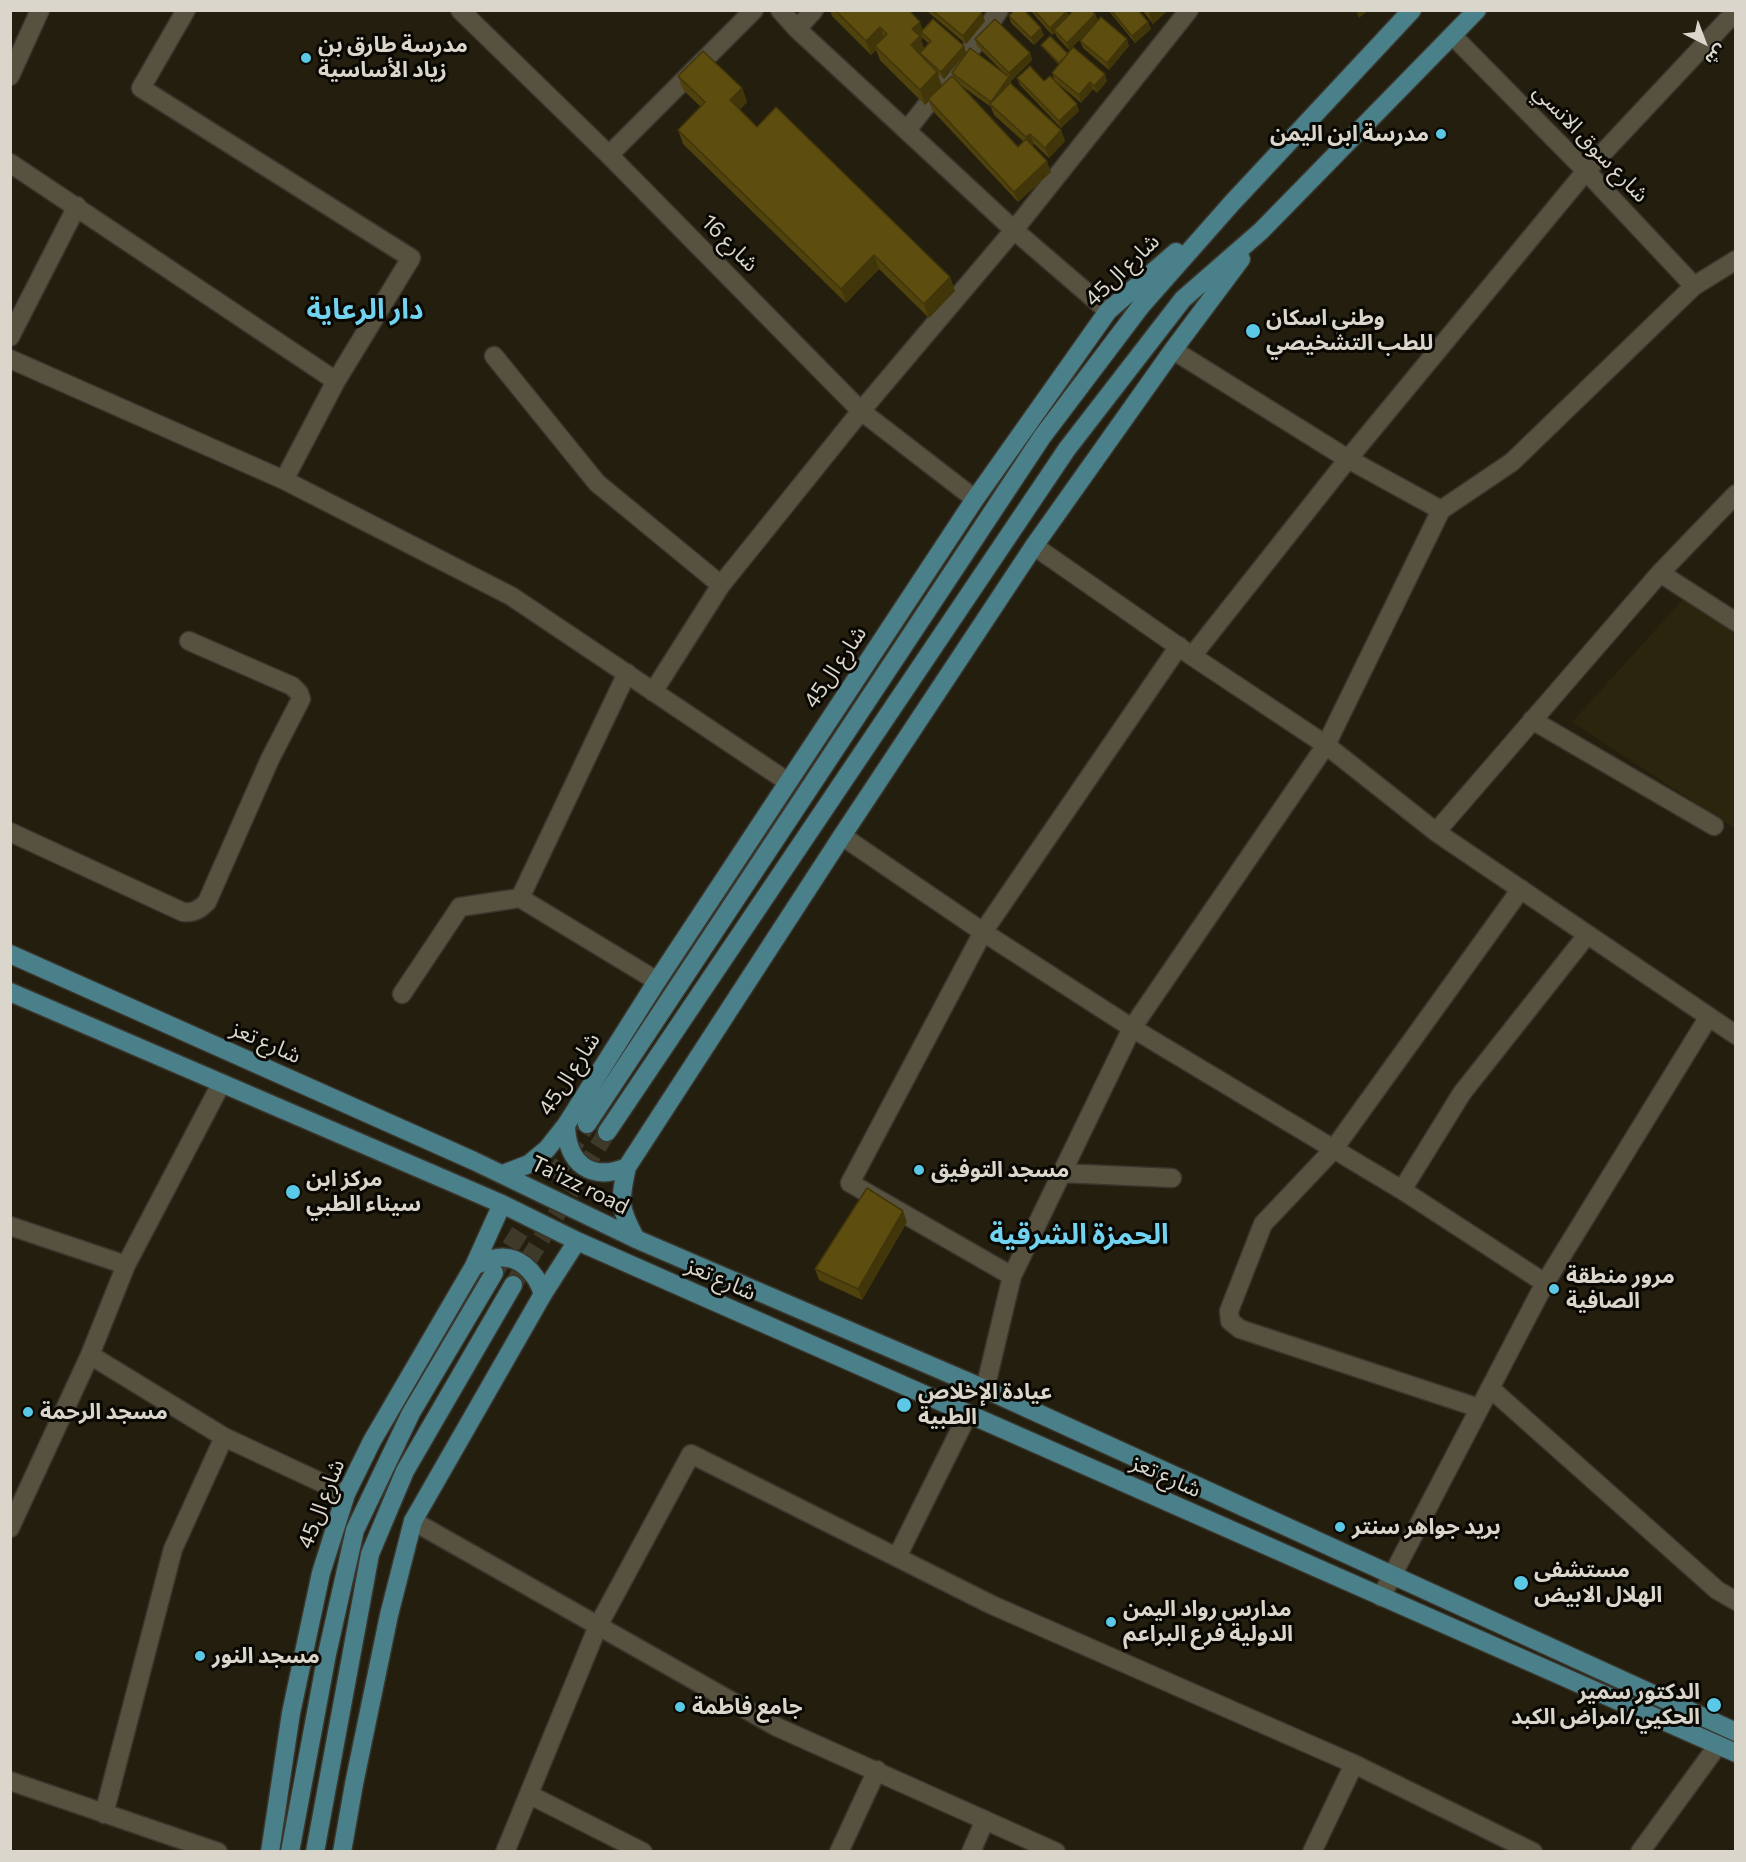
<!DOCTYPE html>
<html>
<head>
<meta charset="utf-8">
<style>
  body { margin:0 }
  #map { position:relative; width:1746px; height:1862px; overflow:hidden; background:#231e0e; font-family:Commissioner,"Noto Sans Arabic",sans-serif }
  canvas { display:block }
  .frame { position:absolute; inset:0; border:12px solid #dad6cc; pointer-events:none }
  .north { position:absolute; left:1674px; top:12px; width:60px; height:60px; -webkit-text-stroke:4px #0a0803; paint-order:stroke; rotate:138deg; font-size:16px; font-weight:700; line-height:24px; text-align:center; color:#dad6cc }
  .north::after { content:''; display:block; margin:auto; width:21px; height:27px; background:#dad6cc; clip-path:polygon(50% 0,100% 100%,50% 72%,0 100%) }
</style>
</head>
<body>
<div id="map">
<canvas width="1746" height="1862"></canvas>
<div class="frame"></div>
<div class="north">ش</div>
</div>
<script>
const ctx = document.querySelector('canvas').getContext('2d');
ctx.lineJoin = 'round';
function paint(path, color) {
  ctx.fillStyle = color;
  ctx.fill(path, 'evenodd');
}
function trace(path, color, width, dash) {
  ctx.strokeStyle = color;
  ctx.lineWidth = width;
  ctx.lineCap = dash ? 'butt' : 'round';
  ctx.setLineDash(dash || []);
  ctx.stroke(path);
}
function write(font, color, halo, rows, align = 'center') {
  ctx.font = font + ' Commissioner,"Noto Sans Arabic",sans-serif';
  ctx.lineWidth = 6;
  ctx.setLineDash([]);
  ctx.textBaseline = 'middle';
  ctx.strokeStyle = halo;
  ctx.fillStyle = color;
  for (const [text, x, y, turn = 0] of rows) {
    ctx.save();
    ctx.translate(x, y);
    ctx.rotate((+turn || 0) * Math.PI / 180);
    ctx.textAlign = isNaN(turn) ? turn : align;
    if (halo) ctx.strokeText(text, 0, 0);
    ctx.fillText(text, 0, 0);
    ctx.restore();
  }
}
const built = new Path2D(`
  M1685,597L1735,634V829L1572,722Z`);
const majorTunnel = new Path2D(`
  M496,1270L587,1124
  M513,1285L607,1132`);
const minor = new Path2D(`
  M186,10L141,88L411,258L336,381L284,480
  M460,10L609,155L861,411L975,499
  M780,10L797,29L1014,230L1108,311
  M797,29L814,10
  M1453,36L1586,171L1694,286
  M10,76L40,10
  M907,130L986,30L999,10
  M609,155L754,10
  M10,163L336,381
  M10,337L77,206
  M1173,350L1348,459L1441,510
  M494,356L597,483L721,585
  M10,359L284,480L511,596L788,782
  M1034,546L1192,656L1326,745L1436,832L1736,1035
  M1660,573L1736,622
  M1192,656L1348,459L1586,171L1736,11
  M627,673L520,898L657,981
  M653,692L721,585L861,411L1014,230L1189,10
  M1532,720L1714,826
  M10,832L183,912C194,913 199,910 207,902L270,759L301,699L299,693L292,686L189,641
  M1436,832L1660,573L1736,494
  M842,836L983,932L1132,1028L1402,1190L1545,1283
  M402,994L460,907L520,898
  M1061,1173L1172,1178
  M1402,1190L1462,1093L1587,935
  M10,1226L126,1265
  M1012,1276L850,1183L983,932L1179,646
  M90,1355L224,1437L346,1494
  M1490,1388L1717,1590L1736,1601
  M985,1389L1012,1276L1132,1028L1326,745L1441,510L1512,462L1694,286L1736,260
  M1479,1408L1240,1329L1230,1321L1229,1311L1263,1224L1333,1150L1521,889
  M413,1521L777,1727L1056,1852
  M10,1528L90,1355L126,1265L221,1084
  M897,1557L968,1414
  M1381,1597L1545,1283L1708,1018
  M10,1781L218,1852
  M530,1795L643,1852
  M104,1814L173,1549L224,1437
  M505,1852L598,1626L691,1454L992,1605L1354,1764L1533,1852
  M839,1852L877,1770
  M971,1852L985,1820
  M1312,1852L1354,1764
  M1640,1852L1718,1745`);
const major = new Path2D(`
  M10,954L474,1161L636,1239L985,1389L1736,1732
  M10,992L502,1204L577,1241L1736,1753
  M587,1124L1042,437L1141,306L1232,203L1412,10
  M566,1125C567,1164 591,1182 627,1167
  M607,1132L1067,449L1183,299L1261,231L1477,10
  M503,1174L529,1164L547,1149L566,1125L657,981L975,499L1108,311L1176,252
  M636,1239C619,1208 619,1202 627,1167L842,836L1034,546L1173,350L1241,259
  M474,1266C480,1264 486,1260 492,1259C518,1252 536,1272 543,1294
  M270,1852L291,1713L321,1573L346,1494L372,1441L474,1266L502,1204
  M290,1852L327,1654L355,1530L411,1413L494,1273
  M315,1852L370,1554L405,1471L513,1285
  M342,1852L354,1784L389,1615L413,1521L543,1294L577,1241`);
const wall = new Path2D(`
  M830,10H909L923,30L964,46L966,53L944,79L937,73L942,86L954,78L952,73L1003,72L977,46L975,39L1030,53L1032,60L1011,81L1010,80L1011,85L1061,130L1065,141L1049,158L1034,144L1032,145L1051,172L1018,202L932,110L929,101L925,105L880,60L876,50L871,55L832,16ZM923,38L929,44L924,49L921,40ZM959,84L991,107L994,115L1024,142L1018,147Z
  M928,10H979L985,21L966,44L928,12Z
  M1030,10H1066L1069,16L1071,13L1068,10H1092L1095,14L1098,21L1129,46L1109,70L1083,48L1080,41L1093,26L1069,50L1057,37L1055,33L1052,35Z
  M1108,10H1138L1148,22L1151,29L1135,43Z
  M1142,10H1168L1153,24Z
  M1009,16L1044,35L1034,45L1011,23Z
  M1041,45L1068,54L1107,81L1097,93L1093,89L1081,103L1054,80L1052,73L1059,65L1043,48Z
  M678,76L742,88L747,102L739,110L757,127L950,277L955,291L929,318L879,269L846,303L683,144L678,130L701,107L683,90Z
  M1017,78L1044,81L1079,111L1061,128L1020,85Z
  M907,1222L862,1300L819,1280L815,1269Z`);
const shadedWall = new Path2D(`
  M1152,10H1168L1153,24L1149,13Z
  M1356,10H1369L1359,18Z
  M1067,11L1070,19L1054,30L1055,33L1052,35L1050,28Z
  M982,13L985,21L966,44L963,36Z
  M1095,14L1098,21L1069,50L1067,43Z
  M920,22L925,35L921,32L923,38L921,40L925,50L916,59L911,45L912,29Z
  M1148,22L1151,29L1135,43L1132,36Z
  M880,27L885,41L875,46L876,50L871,55L866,41Z
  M1041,28L1044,35L1034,45L1031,38Z
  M1127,39L1129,46L1109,70L1107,63Z
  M964,46L966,53L944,79L941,72Z
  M1030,53L1032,60L1011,81L1009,73Z
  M937,72L942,86L925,105L920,90Z
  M1105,74L1107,81L1097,93L1094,86Z
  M1009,77L1012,84L994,108L991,102Z
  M1090,82L1093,89L1081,103L1079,95Z
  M742,88L747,102L735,115L730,100Z
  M1077,104L1079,111L1061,128L1059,121Z
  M1061,130L1065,141L1049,158L1045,148Z
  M1030,134L1034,144L1030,148L1026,137Z
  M1047,161L1051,172L1018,202L1014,192Z
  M874,255L879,269L846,303L841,289Z
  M950,277L955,291L929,318L924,304Z
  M903,1211L907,1222L862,1300L858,1289Z`);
const building = new Path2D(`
  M835,10H909L920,22L912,29L920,36L911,45L937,72L920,90L875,46L887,34L880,27L866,41Z
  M932,10H979L982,13L963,36Z
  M1014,10H1024L1041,28L1031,38L1009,16Z
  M1034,10H1066L1067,11L1050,28Z
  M1074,10H1092L1095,14L1067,43L1054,30Z
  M1111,10H1138L1148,22L1132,36Z
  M1101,17L1127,39L1107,63L1080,41Z
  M933,19L964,46L941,72L920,53L931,41L921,32Z
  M995,19L1030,53L1009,73L975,39Z
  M1050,36L1068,54L1059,63L1041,45Z
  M1073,47L1105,74L1094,86L1090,82L1079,95L1052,73Z
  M970,48L1009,77L991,102L952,73Z
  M703,51L742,88L730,100L757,127L776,107L950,277L924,304L874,255L841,289L678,130L705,102L678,76Z
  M1030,66L1044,81L1050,76L1077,104L1059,121L1017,78Z
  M952,76L1018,147L1026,139L1047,161L1014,192L928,99Z
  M1010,83L1061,130L1045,148L1030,134L1026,137L990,104Z
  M867,1188L903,1211L858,1289L815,1269Z`);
const markers = [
  [306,58,6,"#5bc8e6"],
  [1441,134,6,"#5bc8e6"],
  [1253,331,8,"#5bc8e6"],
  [919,1170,6,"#5bc8e6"],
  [293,1192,8,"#5bc8e6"],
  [1554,1289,6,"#5bc8e6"],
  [904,1405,8,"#5bc8e6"],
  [28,1412,6,"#5bc8e6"],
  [1340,1527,6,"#5bc8e6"],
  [1521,1583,8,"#5bc8e6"],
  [1111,1622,6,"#5bc8e6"],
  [200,1656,6,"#5bc8e6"],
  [1714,1705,8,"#5bc8e6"],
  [680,1707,6,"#5bc8e6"]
];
const poiNames = [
  ["مدرسة طارق بن",318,45],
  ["زياد الأساسية",318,70],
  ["مدرسة ابن اليمن",1429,134,"right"],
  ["وطني اسكان",1266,318],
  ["للطب التشخيصي",1266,343],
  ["مسجد التوفيق",931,1170],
  ["مركز ابن",306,1179],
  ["سيناء الطبي",306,1204],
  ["مرور منطقة",1566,1276],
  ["الصافية",1566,1301],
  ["عيادة الإخلاص",918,1392],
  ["الطبية",918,1417],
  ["مسجد الرحمة",40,1412],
  ["بريد جواهر سنتر",1352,1527],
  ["مستشفى",1534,1570],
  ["الهلال الابيض",1534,1595],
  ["مدارس رواد اليمن",1123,1609],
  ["الدولية فرع البراعم",1123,1634],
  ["مسجد النور",212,1656],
  ["الدكتور سمير",1700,1692,"right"],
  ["الحكيي/امراض الكبد",1700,1717,"right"],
  ["جامع فاطمة",692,1707]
];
const streetNames = [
  ["شارع سوق الانسي",1591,143,46],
  ["شارع 16",730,243,45],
  ["شارع ال45",1122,270,-44],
  ["شارع ال45",835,667,-56],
  ["شارع تعز",266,1042,24],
  ["شارع ال45",569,1074,-57],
  ["Ta'izz road",580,1185,26],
  ["شارع تعز",721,1279,24],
  ["شارع تعز",1166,1476,24],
  ["شارع ال45",321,1504,-69]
];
const districtNames = [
  ["دار الرعاية",365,310],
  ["الحمزة الشرقية",1079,1235]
];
paint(built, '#2c250d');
trace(majorTunnel, '#3e3a2a', 18, [18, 9]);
trace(minor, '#3a352d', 21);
trace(major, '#3a352d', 21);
trace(minor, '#575240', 18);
trace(major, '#498089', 18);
paint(wall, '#50420d');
paint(shadedWall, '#41360a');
paint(building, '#5d4d0f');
trace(building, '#41360a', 1.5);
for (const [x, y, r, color] of markers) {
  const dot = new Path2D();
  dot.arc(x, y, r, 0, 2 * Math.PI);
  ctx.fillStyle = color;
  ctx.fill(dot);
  trace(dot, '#0a0803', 2);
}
write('bold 22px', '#dad6cc', '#0a0803', poiNames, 'left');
write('22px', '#dad6cc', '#0a0803', streetNames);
write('bold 28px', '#72d3f0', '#0a0803', districtNames);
</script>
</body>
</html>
